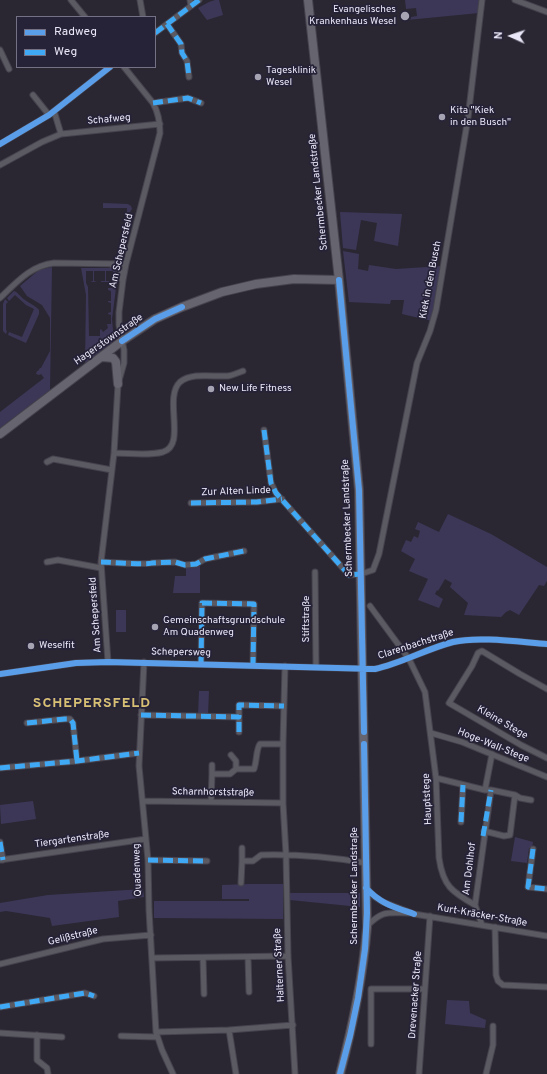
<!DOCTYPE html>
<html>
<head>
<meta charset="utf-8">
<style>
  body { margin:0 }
  #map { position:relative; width:547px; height:1074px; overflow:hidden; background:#2a2733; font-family:Overpass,sans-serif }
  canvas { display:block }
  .legend { position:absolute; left:16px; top:16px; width:140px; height:52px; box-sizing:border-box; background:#262238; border:1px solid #747184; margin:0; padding:5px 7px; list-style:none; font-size:12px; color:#e9e7f7 }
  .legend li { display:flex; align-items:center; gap:8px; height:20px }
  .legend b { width:20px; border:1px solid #747184 }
  .north { position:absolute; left:491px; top:16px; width:40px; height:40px; -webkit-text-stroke:3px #262238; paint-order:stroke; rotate:273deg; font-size:11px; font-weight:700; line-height:16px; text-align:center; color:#e9e7f7 }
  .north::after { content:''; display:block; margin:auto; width:14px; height:18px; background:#e9e7f7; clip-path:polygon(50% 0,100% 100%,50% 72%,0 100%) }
</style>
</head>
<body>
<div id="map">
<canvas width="547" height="1074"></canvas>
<ul class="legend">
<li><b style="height:5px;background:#5a9eea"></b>Radweg</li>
<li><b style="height:5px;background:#3fa9f5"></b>Weg</li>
</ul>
<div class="north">N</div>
</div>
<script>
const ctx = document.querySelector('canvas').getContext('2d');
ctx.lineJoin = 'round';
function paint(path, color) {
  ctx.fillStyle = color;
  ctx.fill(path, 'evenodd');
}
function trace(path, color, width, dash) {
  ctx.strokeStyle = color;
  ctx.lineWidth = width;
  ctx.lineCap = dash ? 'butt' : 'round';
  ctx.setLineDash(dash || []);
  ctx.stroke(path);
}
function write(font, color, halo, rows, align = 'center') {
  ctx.font = font + ' Overpass,sans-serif';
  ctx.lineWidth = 3.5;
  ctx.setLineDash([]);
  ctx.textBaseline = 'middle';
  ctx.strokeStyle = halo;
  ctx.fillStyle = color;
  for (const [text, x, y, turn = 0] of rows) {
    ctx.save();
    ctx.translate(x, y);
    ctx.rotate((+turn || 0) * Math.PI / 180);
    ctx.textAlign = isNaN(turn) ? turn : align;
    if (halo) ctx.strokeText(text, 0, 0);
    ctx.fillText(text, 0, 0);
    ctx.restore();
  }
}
const green = new Path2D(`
  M215,0H219L223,15L207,20L198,8L209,2Z
  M405,0H480L479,13L407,20L411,19V17L417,16L416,8L406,9Z
  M103,203L128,204L131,206L132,209L130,212L127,213V208H103Z
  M340,212L402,214L398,246L374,241L377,223L361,220L356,250L343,248Z
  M343,251L359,254L358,269L368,271L369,265L396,269L442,266L432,321L402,314L404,300H391L390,304L349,302Z
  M52,267L50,390L0,428V412L44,378L41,374L39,375L36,374L37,371H38L40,368H41L50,351V318L42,305L27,296L20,286L39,270Z
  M81,268H112L117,273L116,283L113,282L116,281V273L113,272V271H106V281H109V282H101V281H105V271H94V281L97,282H90L93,281V271H86V283L88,287L89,336H100V330L101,329L103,332L108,328L107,324H111V315L108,314V313L111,312V303L108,302V301H111V291L108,290V288H116L112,319L114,341L85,363L86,295Z
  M14,291C19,293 20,297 25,300C30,304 35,305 39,310V314L26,343L8,335L9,332L22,337L34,309L26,305L15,295L9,301L7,298Z
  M5,299L8,302L6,304V330L7,331L6,334L3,331V304Z
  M448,514L491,534L547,567V581L544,586L539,585L519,615L510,610L506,612L501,617L464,615L468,603L450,587L452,583L445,579L438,591L437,590L435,594L443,599L439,608L418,600L428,579L409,571L415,559L401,551L406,540L411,542L414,536L418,538L420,531L415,529L418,522L439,532Z
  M200,564V593H173L175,576H186V567Z
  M116,610H126V632H116Z
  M199,691H209L208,715H198Z
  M33,801L36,819L1,824L0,805Z
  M515,837L533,842L532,848H529L527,863L511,861Z
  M250,884H283V919L154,918V901H249V899H222V885Z
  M143,889L144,897L118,901L119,917L52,926L50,918L6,911L0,912V903L48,895Z
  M290,893H360V907L290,900Z
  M447,1000L469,1001L470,1013L486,1020L485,1028L445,1024Z`);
const minor = new Path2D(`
  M71,0L85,17
  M140,0L143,17
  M190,0L191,6
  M515,0L547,12
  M167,24L181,44L182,53L187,61L189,77
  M155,33L199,0
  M0,50L9,69
  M33,95L49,115
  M153,103L188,98L201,103
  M54,111L61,134
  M0,144L49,115L110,67
  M0,165L42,142L61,134L160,124
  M112,265C120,267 121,273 122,280
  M0,298C17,282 30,266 54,263L126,264
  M264,430L271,483L276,493L349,575L361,574L373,570L379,554L417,363L430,331L436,310L468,118L482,0
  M114,453C129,453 148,456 163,452C187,445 163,398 180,382C192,372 214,377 228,376C233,375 238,373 243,371
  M47,462L53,459L112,470
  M191,503L257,502L282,499
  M47,562L58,560L101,568
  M101,562C110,562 147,565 152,563L175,562L185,565L196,564L205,559L244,551
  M315,572L316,666
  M370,606L409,659L425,692L436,778L439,858C443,886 452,892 475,905L482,925
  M108,662L101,562L114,453L118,384L124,363V350L119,325V312L123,280L126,264L160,133C160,122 158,112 153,103L124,67
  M144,662L139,766L148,860L149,910L156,1032L162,1050L173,1074
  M201,663L202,603L254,604L253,664
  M285,666L283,744V803L286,854L288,956L295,1074
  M0,674L76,663L108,662L375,669C402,663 426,649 453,642C478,636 520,642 547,644
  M547,689L520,674L482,651L478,653L472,666L449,703L521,745L547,758
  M141,715L239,717V705L284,706
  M27,723L65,719H70L73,723L77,761
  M239,732V717
  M431,733L462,742L547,777
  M231,755L236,761V769
  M0,768L77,761L139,753
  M212,774V765
  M436,778L485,790H491L515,795L520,798L531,800
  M485,790L492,754
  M143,801L283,803
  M211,802L212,774H230L236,769H254C257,761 256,749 260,744H283
  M461,822L463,785
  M484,831L504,836L510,835L515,795
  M0,842L3,860
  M242,848V861
  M533,849L528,887L547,889
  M0,860L146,839
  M148,860L207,861
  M241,883L242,861H253L261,855C296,854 330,857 366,863
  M367,889L375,897L383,902L414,914L547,936
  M475,905L491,790
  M367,926C383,910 387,913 409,913
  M495,927L496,975L498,981L503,985L547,987
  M248,957L249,992
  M152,958L288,956
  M203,958L204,994
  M0,964L103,939L151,935
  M0,1007L85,993L94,996
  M229,1030L236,1074
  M156,1032L229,1030L293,1025
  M0,1033L62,1037
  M37,1035V1060L47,1068L48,1074
  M121,1036L157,1037
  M371,1044V989H425
  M419,1074L430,916
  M486,1074L493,1045V1026`);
const primary = new Path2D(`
  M308,0L339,280L359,490L367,927C363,977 353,1025 340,1074
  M102,357L113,358L116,362L118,384
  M0,434L122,341L155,319L182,307L222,292L256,284L294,279L339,280`);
const quiet = new Path2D(`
  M167,24L181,44L182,53L187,61L189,77
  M155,33L199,0
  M153,103L188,98L201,103
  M264,430L271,483L276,493L349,575L361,574
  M191,503L257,502L282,499
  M101,562C110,562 147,565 152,563L175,562L185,565L196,564L205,559L244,551
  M201,663L202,603L254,604L253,664
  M141,715L239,717V705L284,706
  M27,723L65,719H70L73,723L77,761
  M239,732V717
  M0,768L77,761L139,753
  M461,822L463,785
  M483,836L491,790
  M0,842L3,860
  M533,849L528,887L547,889
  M148,860L207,861
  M0,1007L85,993L94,996`);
const cycleway = new Path2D(`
  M0,144L49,115L110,67
  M339,280L359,490L364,732
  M122,341L155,319L182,307
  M0,674L76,663L108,662L375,669C402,663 426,649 453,642C478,636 520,642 547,644
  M366,888C381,904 394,907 414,914
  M340,1074L350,1036L358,998L365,949L367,913L364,744`);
const markers = [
  [405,16,5,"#a6a4b2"],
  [258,77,4,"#a6a4b2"],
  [442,117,4,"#a6a4b2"],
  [211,389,4,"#a6a4b2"],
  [155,627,4,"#a6a4b2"],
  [31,646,4,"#a6a4b2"]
];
const poiNames = [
  ["Evangelisches",396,10,"right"],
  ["Krankenhaus Wesel",396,22,"right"],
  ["Tagesklinik",266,71],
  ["Wesel",266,83],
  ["Kita \"Kiek",450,111],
  ["in den Busch\"",450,123],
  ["New Life Fitness",219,389],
  ["Gemeinschaftsgrundschule",163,621],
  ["Am Quadenweg",163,633],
  ["Weselfit",39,646]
];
const streetNames = [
  ["Schafweg",109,120,-5],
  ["Schermbecker Landstraße",319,192,-96],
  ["Am Schepersfeld",122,251,-77],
  ["Kiek in den Busch",431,280,-79],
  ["Hagerstownstraße",109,340,-35],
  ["Zur Alten Linde",236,492,-2],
  ["Schermbecker Landstraße",348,518,-92],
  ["Am Schepersfeld",96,615,-94],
  ["Stiftstraße",307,619,-90],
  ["Clarenbachstraße",416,645,-18],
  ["Schepersweg",181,653,1],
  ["Kleine Stege",502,723,30],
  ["Hoge-Wall-Stege",493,746,22],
  ["Scharnhorststraße",213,793,1],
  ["Hauptstege",428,799,-93],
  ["Tiergartenstraße",72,840,-8],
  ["Am Dohlhof",470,869,-83],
  ["Quadenweg",138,870,-92],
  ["Schermbecker Landstraße",355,886,-90],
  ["Kurt-Kräcker-Straße",482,916,10],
  ["Gelißstraße",73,937,-14],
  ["Halterner Straße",280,965,-93],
  ["Drevenacker Straße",416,995,-86]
];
const districtNames = [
  ["SCHEPERSFELD",92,704]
];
paint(green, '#3d3757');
trace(minor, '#46434e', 7);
trace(primary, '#46434e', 10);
trace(minor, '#5b5a62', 5);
trace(primary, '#66646e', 8);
trace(quiet, '#3fa9f5', 5, [10, 5]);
trace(cycleway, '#5a9eea', 6);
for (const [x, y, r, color] of markers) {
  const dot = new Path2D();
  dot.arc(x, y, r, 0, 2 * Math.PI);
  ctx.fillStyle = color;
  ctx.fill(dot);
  trace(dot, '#262238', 1.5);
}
write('10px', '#e9e7f7', '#262238', poiNames, 'left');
write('10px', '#e9e7f7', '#262238', streetNames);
ctx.letterSpacing = '1px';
write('bold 14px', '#d7c074', '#262238', districtNames);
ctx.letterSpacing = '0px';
</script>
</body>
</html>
